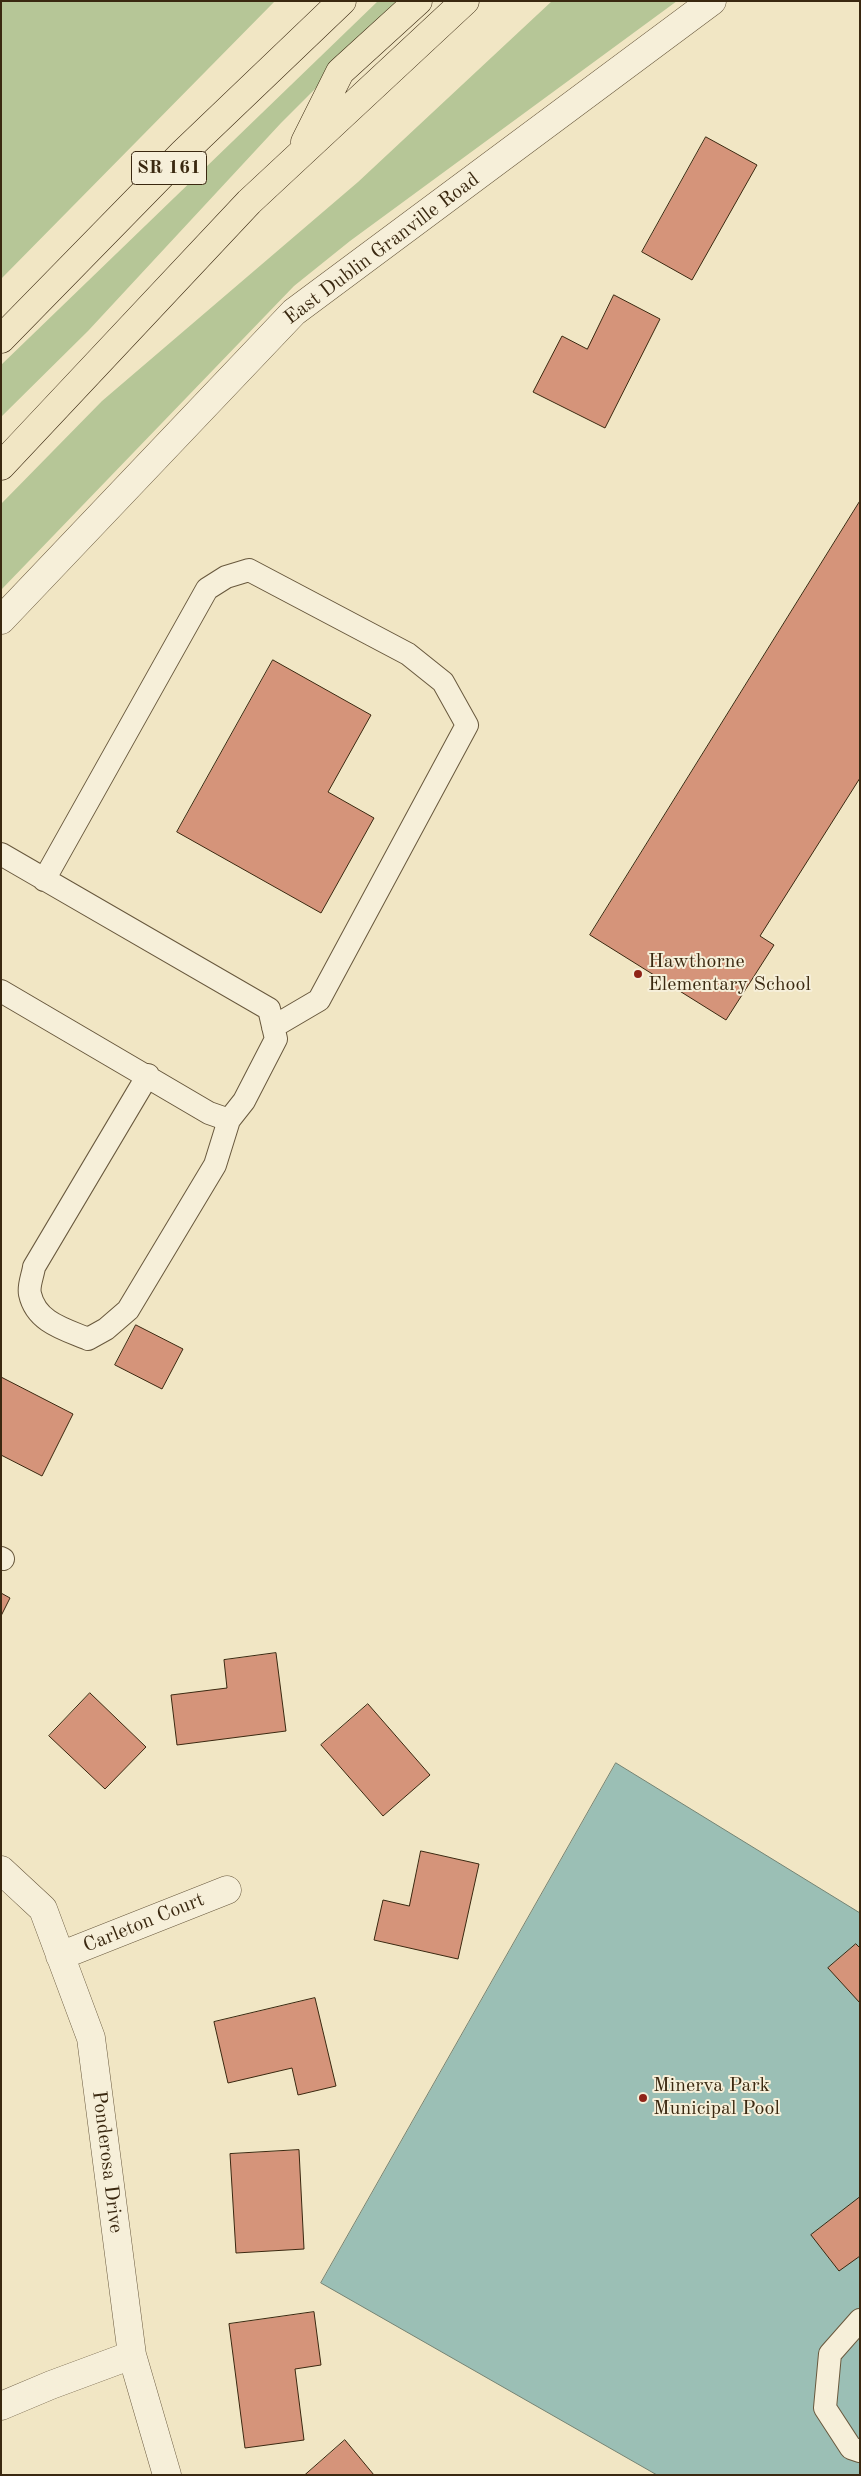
<!DOCTYPE html>
<html>
<head>
<meta charset="utf-8">
<style>
  body { margin:0 }
  #map { position:relative; width:861px; height:2476px; overflow:hidden; background:#f1e6c4; font-family:"Old Standard TT",serif }
  canvas { display:block }
  .frame { position:absolute; inset:0; border:2px solid #3a2810; pointer-events:none }
</style>
</head>
<body>
<div id="map">
<canvas width="861" height="2476"></canvas>
<div class="frame"></div>
</div>
<script>
const ctx = document.querySelector('canvas').getContext('2d');
ctx.lineJoin = 'round';
function paint(path, color) {
  ctx.fillStyle = color;
  ctx.fill(path, 'evenodd');
}
function trace(path, color, width, dash) {
  ctx.strokeStyle = color;
  ctx.lineWidth = width;
  ctx.lineCap = dash ? 'butt' : 'round';
  ctx.setLineDash(dash || []);
  ctx.stroke(path);
}
function write(font, color, halo, rows, align = 'center') {
  ctx.font = font + ' "Old Standard TT",serif';
  ctx.lineWidth = 4;
  ctx.setLineDash([]);
  ctx.textBaseline = 'middle';
  ctx.strokeStyle = halo;
  ctx.fillStyle = color;
  for (const [text, x, y, turn = 0] of rows) {
    ctx.save();
    ctx.translate(x, y);
    ctx.rotate((+turn || 0) * Math.PI / 180);
    ctx.textAlign = isNaN(turn) ? turn : align;
    if (halo) ctx.strokeText(text, 0, 0);
    ctx.fillText(text, 0, 0);
    ctx.restore();
  }
}
const green = new Path2D(`
  M1,1H275L1,279Z
  M378,1H403L281,123L88,331L1,417V365Z
  M552,1H677L350,241L294,286L1,590V504L102,401L358,182Z`);
const water = new Path2D(`
  M616,1763L860,1913V2475H657L321,2283Z`);
const building = new Path2D(`
  M706,137L757,165L692,280L642,252Z
  M614,295L660,319L605,428L533,392L562,336L587,349Z
  M860,501V778L760,936L774,945L726,1020L590,935Z
  M273,660L371,715L328,792L374,818L321,913L177,832Z
  M136,1325L183,1349L162,1389L115,1365Z
  M1,1377L73,1414L42,1476L1,1455Z
  M1,1593L10,1598L1,1616Z
  M276,1653L286,1731L177,1745L171,1695L227,1688L224,1660Z
  M90,1693L146,1747L105,1789L49,1736Z
  M368,1704L430,1775L383,1816L321,1745Z
  M421,1851L479,1864L458,1959L374,1940L383,1900L409,1906Z
  M856,1944L860,1948V2003L828,1968Z
  M315,1998L336,2086L298,2095L292,2068L228,2083L214,2022Z
  M299,2150L304,2249L236,2253L230,2154Z
  M860,2197V2256L839,2271L811,2235Z
  M314,2312L321,2365L295,2369L304,2440L245,2448L229,2324Z
  M345,2440L374,2475H305Z`);
const service = new Path2D(`
  M1,854L269,1009L276,1039L244,1101L229,1120L209,1113L1,991
  M44,880L207,589L226,577L249,570L408,654L443,682L467,725L319,1000L273,1027
  M148,1075L34,1267C33,1275 28,1286 30,1294C36,1322 64,1329 88,1339L106,1329L128,1310L215,1165L229,1120
  M1,1558L3,1559
  M860,2320L830,2354L825,2408L851,2448L860,2451`);
const minor = new Path2D(`
  M1,620L294,312L712,1
  M1,1870L43,1909L91,2038L132,2355L167,2475
  M60,1956L227,1890
  M1,2406L51,2385L132,2355`);
const primary = new Path2D(`
  M305,142L340,72L418,1
  M1,339L184,152L342,1
  M1,466L249,202L465,1`);
const markers = [
  [638,974,5,"#8f2418"],
  [643,2098,5,"#8f2418"]
];
const shields = [
  [169,168,75]
];
const shieldNames = [
  ["SR 161",169,168]
];
const streetNames = [
  ["East Dublin Granville Road",382,249,-37],
  ["Carleton Court",144,1923,-22],
  ["Ponderosa Drive",107,2162,83]
];
const poiNames = [
  ["Hawthorne",648,962],
  ["Elementary School",648,985],
  ["Minerva Park",653,2086],
  ["Municipal Pool",653,2109]
];
paint(green, '#b6c697');
paint(water, '#9bbfb5');
trace(water, '#748373', 1);
paint(building, '#d5947a');
trace(building, '#3a2810', 1);
trace(service, '#68583d', 24);
trace(minor, '#68583d', 29);
trace(primary, '#3a2810', 29);
trace(service, '#f6efd9', 22);
trace(minor, '#f6efd9', 28);
trace(primary, '#f1e6c4', 28);
for (const [x, y, r, color] of markers) {
  const dot = new Path2D();
  dot.arc(x, y, r, 0, 2 * Math.PI);
  ctx.fillStyle = color;
  ctx.fill(dot);
  trace(dot, '#f6efd9', 2);
}
for (const [x, y, w] of shields) {
  const box = new Path2D();
  box.roundRect(x - w / 2, y - 16.5, w, 33, 4);
  ctx.fillStyle = '#f6efd9';
  ctx.fill(box);
  trace(box, '#3a2810', 1);
}
write('bold 19px', '#3a2810', null, shieldNames);
write('20px', '#3a2810', '#f6efd9', streetNames);
write('20px', '#3a2810', '#f6efd9', poiNames, 'left');
</script>
</body>
</html>
